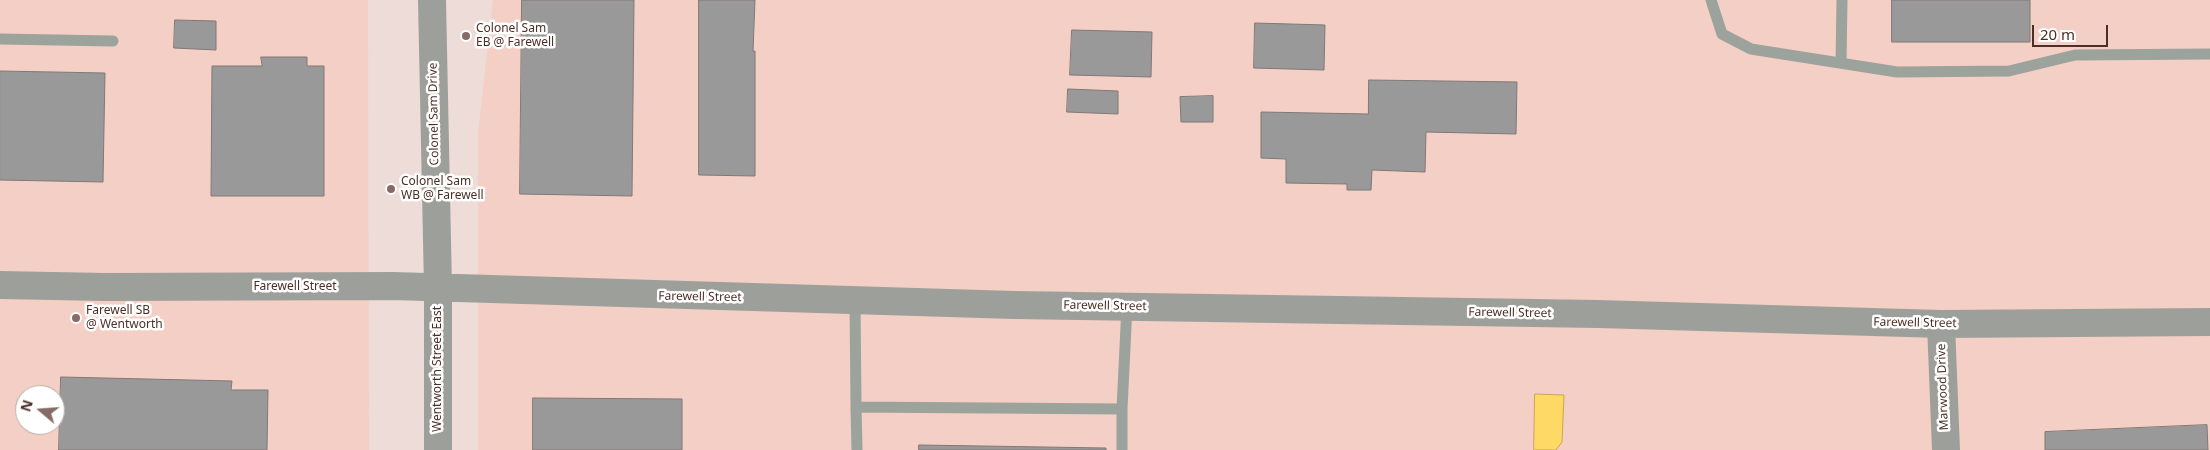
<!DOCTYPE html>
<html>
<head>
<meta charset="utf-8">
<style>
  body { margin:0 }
  #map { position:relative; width:2210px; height:450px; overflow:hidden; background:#eddcd7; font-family:"Noto Sans",sans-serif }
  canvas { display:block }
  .north { position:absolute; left:15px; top:385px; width:50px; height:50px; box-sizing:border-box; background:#fff; border:1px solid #b8aba8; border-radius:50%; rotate:288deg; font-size:14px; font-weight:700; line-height:20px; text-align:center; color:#4d2e26 }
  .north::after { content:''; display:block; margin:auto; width:18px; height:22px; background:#856b64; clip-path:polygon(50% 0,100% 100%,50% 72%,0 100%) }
  .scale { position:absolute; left:2032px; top:25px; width:76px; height:22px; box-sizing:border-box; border:2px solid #4d2e26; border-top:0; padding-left:6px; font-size:15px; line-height:18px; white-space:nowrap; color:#4d2e26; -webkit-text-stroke:4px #fff; paint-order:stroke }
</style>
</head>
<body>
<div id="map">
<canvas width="2210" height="450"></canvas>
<div class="north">N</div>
<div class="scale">20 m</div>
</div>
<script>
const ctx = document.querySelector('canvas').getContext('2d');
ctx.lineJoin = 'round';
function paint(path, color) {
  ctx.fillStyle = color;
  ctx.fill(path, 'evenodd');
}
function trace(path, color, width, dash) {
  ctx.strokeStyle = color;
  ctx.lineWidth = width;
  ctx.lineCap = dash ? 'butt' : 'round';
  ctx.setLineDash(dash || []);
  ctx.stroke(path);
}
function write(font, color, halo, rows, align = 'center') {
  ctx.font = font + ' "Noto Sans",sans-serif';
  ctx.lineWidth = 5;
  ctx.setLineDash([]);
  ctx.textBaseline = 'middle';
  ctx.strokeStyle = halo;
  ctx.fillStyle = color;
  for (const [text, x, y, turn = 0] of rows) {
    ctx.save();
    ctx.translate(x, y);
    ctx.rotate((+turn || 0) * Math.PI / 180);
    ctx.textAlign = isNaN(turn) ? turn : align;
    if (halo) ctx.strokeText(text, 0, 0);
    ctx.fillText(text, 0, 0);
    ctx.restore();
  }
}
const built = new Path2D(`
  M0,0H368L369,450H0ZM25,395H55V425H25Z
  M493,0H2210V450H478V133Z`);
const homes = new Path2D(`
  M1535,394L1564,395L1562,442L1556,450H1534Z`);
const industry = new Path2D(`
  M522,0H634L632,196L520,194Z
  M699,0H755L753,51H755V176L699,175Z
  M1892,0H2030V42H1892Z
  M175,20L216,21V50L174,48Z
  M1255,23L1325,25L1324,70L1254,68Z
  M1072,30L1152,32L1151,77L1070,75Z
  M261,57H307V66H324V196H211L212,66H262Z
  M0,71L105,73L103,182L0,180Z
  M1369,80L1517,82L1516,134L1426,132L1425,172L1372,170L1371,190H1347V184L1286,183V159L1261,158V112L1368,114Z
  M1068,89L1118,91V114L1067,112Z
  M1213,96V122H1181L1180,97Z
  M61,377L232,381L231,390H268L267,450H59Z
  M533,398L682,399V450H533Z
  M2207,425L2208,450H2045V432Z
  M919,445L1106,448V450H919Z`);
const lane = new Path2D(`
  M1711,0L1722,34L1751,49L1897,72L2009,71L2075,55L2210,54
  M0,39L113,41
  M1841,63L1842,0
  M855,300L856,407L1122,409L1127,306
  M856,407L857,450
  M1122,450V409`);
const secondary = new Path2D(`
  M432,0L438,288V450
  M0,285L105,287L393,286L1014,305L1598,314L1941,324L2210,322
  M1941,324L1946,450`);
const markers = [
  [466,36,5,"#856b64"],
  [391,189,5,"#856b64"],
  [76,318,5,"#856b64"]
];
const poiNames = [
  ["Colonel Sam",476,29],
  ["EB @ Farewell",476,43],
  ["Colonel Sam",401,182],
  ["WB @ Farewell",401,196],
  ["Farewell SB",86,311],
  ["@ Wentworth",86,325]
];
const streetNames = [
  ["Colonel Sam Drive",434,114,-91],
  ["Farewell Street",295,287],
  ["Farewell Street",700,297,1],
  ["Farewell Street",1105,306,1],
  ["Farewell Street",1510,313,1],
  ["Farewell Street",1915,323,1],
  ["Wentworth Street East",438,369,-90],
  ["Marwood Drive",1943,387,-92]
];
paint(built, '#f4cfc5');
paint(homes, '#ffd966');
trace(homes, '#caa653', 1);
paint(industry, '#999');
trace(industry, '#827976', 1);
trace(lane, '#9ca29c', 11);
trace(secondary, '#9da09a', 28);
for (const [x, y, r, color] of markers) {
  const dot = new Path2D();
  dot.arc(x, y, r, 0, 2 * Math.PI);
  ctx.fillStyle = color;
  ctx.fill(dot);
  trace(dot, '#fff', 2);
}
write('12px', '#4d2e26', '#fff', poiNames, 'left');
write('12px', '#4d2e26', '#fff', streetNames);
</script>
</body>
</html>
